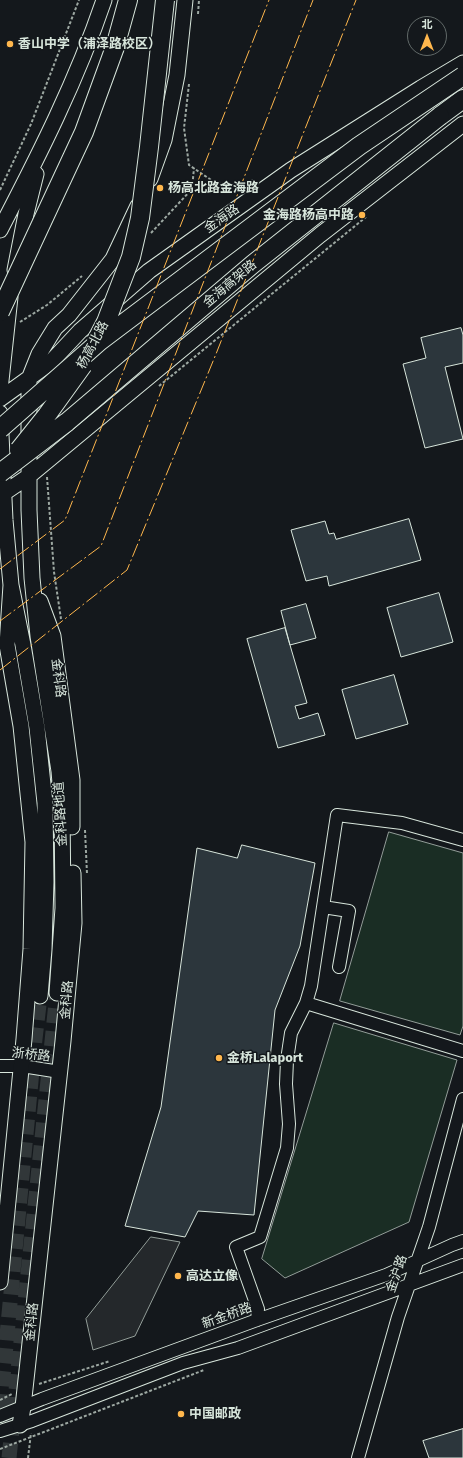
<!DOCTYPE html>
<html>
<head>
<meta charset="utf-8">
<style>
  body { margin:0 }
  #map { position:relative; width:463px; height:1458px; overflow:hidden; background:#14181c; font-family:"Fira Sans","Noto Sans SC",sans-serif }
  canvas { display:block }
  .north { position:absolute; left:407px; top:16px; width:40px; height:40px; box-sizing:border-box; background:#14181c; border:1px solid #626a69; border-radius:50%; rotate:0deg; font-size:11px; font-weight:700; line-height:16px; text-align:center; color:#d8e6dc }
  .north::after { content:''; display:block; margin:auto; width:14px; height:18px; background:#ffb74d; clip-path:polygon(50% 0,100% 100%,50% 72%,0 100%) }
</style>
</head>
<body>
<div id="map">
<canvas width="463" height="1458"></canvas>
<div class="north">北</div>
</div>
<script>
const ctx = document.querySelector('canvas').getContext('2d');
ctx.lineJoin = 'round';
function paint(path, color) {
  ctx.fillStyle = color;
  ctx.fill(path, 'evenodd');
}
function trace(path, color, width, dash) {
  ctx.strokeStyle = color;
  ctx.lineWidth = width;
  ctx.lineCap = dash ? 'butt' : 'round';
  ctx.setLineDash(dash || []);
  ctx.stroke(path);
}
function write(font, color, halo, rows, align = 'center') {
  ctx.font = font + ' "Fira Sans","Noto Sans SC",sans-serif';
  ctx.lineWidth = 3;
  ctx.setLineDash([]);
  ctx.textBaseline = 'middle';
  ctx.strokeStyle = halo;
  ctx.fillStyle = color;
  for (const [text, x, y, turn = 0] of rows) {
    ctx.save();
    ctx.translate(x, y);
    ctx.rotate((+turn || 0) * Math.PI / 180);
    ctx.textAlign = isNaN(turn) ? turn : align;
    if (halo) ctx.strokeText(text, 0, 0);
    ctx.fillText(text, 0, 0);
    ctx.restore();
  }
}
const green = new Path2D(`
  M389,832L463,853V1026L460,1035L340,1001Z
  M334,1023L457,1060L409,1222L285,1278L262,1259Z`);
const parking = new Path2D(`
  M151,1237L180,1242L135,1336L93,1350L86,1319Z`);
const building = new Path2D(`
  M461,328L463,335V363L445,367L463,439L425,448L403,364L426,358L421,338Z
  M409,519L421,560L329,586L327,576L306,581L291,530L325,521L329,534L334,533L336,539Z
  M439,593L453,642L401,657L387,608Z
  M306,604L316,638L290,645L281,611Z
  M285,628L307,703L295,706L299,719L318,713L325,735L278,748L247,639Z
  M394,675L408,724L356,739L342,690Z
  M242,845L315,863L300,946L275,1010L254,1215L198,1211L185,1237L125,1226L161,1107L197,848L237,858Z
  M463,1429V1458H429L423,1441Z`);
const majorTunnel = new Path2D(`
  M0,1409L35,1039L40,996
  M9,1458L57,993`);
const path = new Path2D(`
  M198,14L199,0
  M189,84L184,128L189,165L214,182L243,186L253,180
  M0,190L31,124L79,0
  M151,233L192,189L194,168
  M20,322L47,305L82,276
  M159,386L366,217
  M47,477L54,572L61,619
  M85,830L87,874
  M39,1384L110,1361
  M0,1400L12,1394
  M0,1449L204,1370
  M28,1458L31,1433`);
const minor = new Path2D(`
  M463,840L402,823L337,815L311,986L306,1003L463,1051
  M323,907L349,911L339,967
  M0,1066H22L60,1072
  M257,1320L258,1309L236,1247L260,1237L287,1148L289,1124L286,1084L287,1060L291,1033L306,1003
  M0,1416L42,1399L257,1320L386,1275L452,1245L463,1241
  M0,1431L32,1421L183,1363L238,1348L463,1265
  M358,1458L398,1317L429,1227L463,1099`);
const major = new Path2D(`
  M150,179L164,140L177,75L185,0
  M0,230C39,155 77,80 104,0
  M15,270L26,214L36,174
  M0,390L10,297
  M0,399L50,363L80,331L149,271L291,170L421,88L463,63
  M0,413L5,520L11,585L23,645L37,728L45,803L46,882L44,949L40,996
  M0,497L4,493L29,476L320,235L463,124
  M40,601L53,636L72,780V827
  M57,993L63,908L62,808L59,771L38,636L32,578L29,510V379L39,354L55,328L69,315L113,259L138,206
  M0,1282L24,1039L31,949L33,842L21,726L7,645L11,585
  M20,1425L23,1407L63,1041L74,923L73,873`);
const highway = new Path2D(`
  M115,47L128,0
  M440,116L463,99`);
const highwayBridge = new Path2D(`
  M0,312L84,132L115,47
  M96,341L106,322L131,257L140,218L149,147L165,0
  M0,429L100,341L359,146L463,76
  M19,450L47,415L83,365
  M0,473L67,422L253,264L440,116`);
const power = new Path2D(`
  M0,569L65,520L269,0
  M0,621L101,546L313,0
  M0,670L127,570L216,354L356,0`);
const markers = [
  [10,44,4,"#ffb74d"],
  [160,188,4,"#ffb74d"],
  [362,215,4,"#ffb74d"],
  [219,1058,4,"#ffb74d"],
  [178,1276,4,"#ffb74d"],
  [181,1414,4,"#ffb74d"]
];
const poiNames = [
  ["香山中学（浦泽路校区）",18,44],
  ["杨高北路金海路",168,188],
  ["金海路杨高中路",354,215,"right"],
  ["金桥Lalaport",227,1058],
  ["高达立像",186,1276],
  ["中国邮政",189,1414]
];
const streetNames = [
  ["金海路",222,219,-35],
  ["金海高架路",230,284,-40],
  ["杨高北路",93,345,-62],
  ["金科路",58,678,83],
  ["金科路地道",61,814,-93],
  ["金科路",67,1000,-85],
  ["浙桥路",31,1055,6],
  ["金沪路",397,1274,-71],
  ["新金桥路",227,1316,-20],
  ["金科路",32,1322,-84]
];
paint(green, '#1a2d24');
trace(green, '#939e99', 1);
paint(parking, '#24282b');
trace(parking, '#939e99', 1);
paint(building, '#2c363c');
trace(building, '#d8e6dc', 1);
trace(majorTunnel, '#313739', 15, [15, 8]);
trace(minor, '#d8e6dc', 14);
trace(major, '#d8e6dc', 17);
trace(highway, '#d8e6dc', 20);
trace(path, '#9da8a2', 2, [3, 2]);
trace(minor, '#14181c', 12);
trace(major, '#14181c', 15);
trace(highway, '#14181c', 18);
trace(highwayBridge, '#d8e6dc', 20, []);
trace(highwayBridge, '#14181c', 18);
trace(power, '#ffb74d', 1, [14, 3, 2, 3]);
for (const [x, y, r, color] of markers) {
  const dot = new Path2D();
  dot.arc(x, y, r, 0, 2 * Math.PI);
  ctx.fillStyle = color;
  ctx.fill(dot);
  trace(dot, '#14181c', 1.5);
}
write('bold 13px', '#d8e6dc', '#14181c', poiNames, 'left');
write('13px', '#d8e6dc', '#14181c', streetNames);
</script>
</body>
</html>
